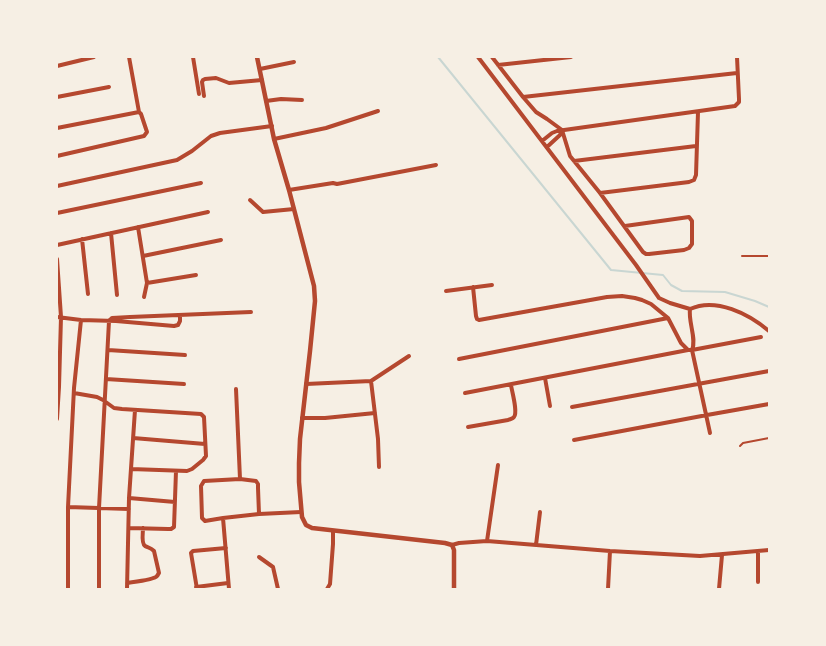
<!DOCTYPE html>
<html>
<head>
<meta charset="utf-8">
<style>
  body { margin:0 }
  #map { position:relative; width:826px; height:646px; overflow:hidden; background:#f6efe4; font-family:"Golos Text",sans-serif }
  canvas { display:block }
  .frame { position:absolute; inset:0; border:58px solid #f6efe4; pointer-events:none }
</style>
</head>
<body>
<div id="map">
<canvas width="826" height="646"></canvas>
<div class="frame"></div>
</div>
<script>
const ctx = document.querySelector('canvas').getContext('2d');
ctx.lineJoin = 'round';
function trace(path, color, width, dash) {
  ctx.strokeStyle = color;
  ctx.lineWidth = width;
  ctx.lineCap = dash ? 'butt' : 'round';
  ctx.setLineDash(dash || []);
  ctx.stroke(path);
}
const stream = new Path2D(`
  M438,57L611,270L663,275L671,285L682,291L725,292L755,301L769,307`);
const service = new Path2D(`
  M742,256H769
  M740,446L743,443L769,438`);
const minor = new Path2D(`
  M129,57L139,112
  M193,57L199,94
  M478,57L636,265L659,298L670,303L690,309
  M492,57L523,97L536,112L547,119L562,130L570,156L600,193L643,252L646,254H649L684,250L689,248L692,244V221L689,217L625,226
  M498,65L571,57
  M57,66L94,57
  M260,69L294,62
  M204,96L202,82L203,80L205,79L216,78L229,83L262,80
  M57,97L109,87
  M523,97L737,73
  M266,101L281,99L302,100
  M57,128L139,112L141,114L147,132L144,136L57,156
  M274,139L326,128L378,111
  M542,141L552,133L557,131L735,106L739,102V99L737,57
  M547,147L560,135L562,130
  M574,161L696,146
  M57,186L177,160L192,151L211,136L220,133L272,126
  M289,190L333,183L337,184L436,165
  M600,193L689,182L694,180L696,175L698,112
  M250,200L263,212L294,209
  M57,213L201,183
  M138,227L147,283L144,297
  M111,233L117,295
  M82,239L88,294
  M57,245L208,212
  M143,256L221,240
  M57,259L61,317L59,387L57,419
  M147,283L196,275
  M473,287L476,316L477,319L479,320L607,297L622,296L635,298L642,300L651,304L668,318L681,343L688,350H692C697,339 688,322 690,309C716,297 749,314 769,331
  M446,291L492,285
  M57,317L81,320L116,321L174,326L178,325L180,321V315
  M108,350L185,355
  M459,359L668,318
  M545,378L550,406
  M106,379L184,384
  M371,381L378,439L379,467
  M306,384L371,381L409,356
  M236,389L240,479
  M74,393L97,397L103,400L114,408L122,409L201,414L204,417L206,456L203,460L192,469L187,471L131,469
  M465,393L688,350
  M572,407L769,371
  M302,418H325L375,413
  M468,427L508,420C510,419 513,419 514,417C518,412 512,392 511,385
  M710,433L692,350L761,337
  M133,438L205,444
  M574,440L707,415L769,404
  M129,498L175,502
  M68,507L129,509
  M223,518L205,521L202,518L201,486L204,481L240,479L256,481L258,484V488L259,514
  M129,528L168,529H171L174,527L176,471
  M487,541L498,465
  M452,545L459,543L487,541L610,551L700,556L769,550
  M536,545L540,512
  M259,557L273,567L278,589
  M758,582V552
  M127,583C133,582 154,580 157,576C158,575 158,574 159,573L154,551C150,547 148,548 145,546C141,543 143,533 143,528
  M196,587L228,583
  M68,589V507L74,388L81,320
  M99,589V508L109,321L112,318L130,317L251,312
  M127,589L129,498L135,410
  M197,589L191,553L193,551L226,548
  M229,589L223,518L259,514L301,512
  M327,589L330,584L333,544V531
  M608,589L610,551
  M719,589L722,555`);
const tertiary = new Path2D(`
  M257,57L274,139L289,190L314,286L315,301L310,351L300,439L299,463V482L302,517L306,525L312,528L445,543L452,545L454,550V589`);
trace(stream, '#c9d6d2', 2);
trace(service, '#b5482f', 2);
trace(minor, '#b5482f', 4);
trace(tertiary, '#b5482f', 4.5);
</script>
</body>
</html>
